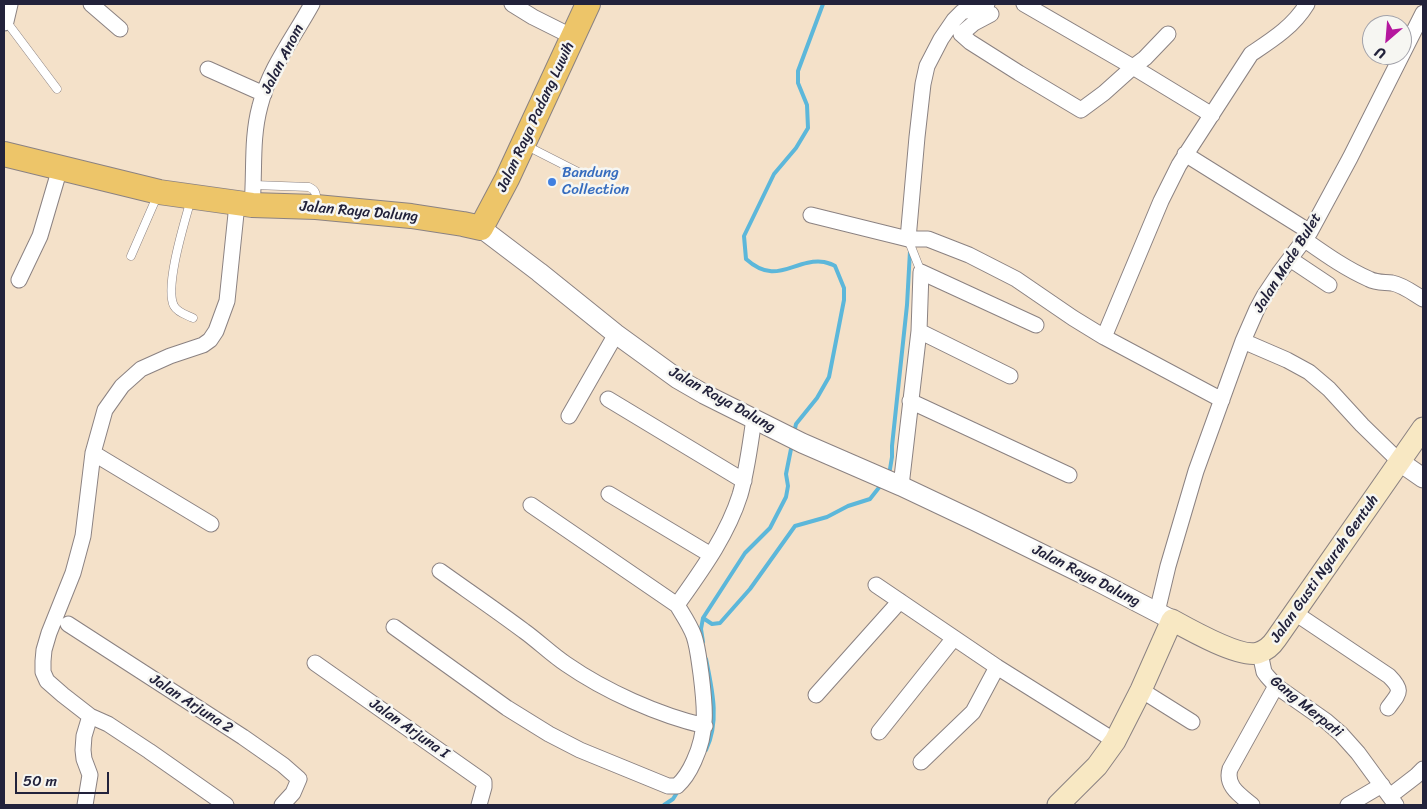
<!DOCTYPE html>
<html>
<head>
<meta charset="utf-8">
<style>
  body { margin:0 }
  #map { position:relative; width:1427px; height:809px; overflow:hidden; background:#f4e1c9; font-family:Sriracha,sans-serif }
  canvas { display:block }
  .frame { position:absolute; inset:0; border:5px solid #22223b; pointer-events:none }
  .north { position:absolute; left:1362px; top:15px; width:50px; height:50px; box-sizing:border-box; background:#f6f6f2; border:1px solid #a1a1a9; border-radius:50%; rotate:207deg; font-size:14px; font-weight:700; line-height:20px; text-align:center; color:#22223b }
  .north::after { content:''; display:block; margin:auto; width:18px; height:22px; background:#b5179e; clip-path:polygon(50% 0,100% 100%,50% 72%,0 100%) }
  .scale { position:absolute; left:15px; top:772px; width:94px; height:22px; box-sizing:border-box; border:2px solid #22223b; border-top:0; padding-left:6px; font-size:15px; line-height:18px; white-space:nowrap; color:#22223b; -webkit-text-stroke:4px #f6f6f2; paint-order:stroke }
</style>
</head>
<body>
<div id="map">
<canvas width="1427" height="809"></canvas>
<div class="frame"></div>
<div class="north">U</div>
<div class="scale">50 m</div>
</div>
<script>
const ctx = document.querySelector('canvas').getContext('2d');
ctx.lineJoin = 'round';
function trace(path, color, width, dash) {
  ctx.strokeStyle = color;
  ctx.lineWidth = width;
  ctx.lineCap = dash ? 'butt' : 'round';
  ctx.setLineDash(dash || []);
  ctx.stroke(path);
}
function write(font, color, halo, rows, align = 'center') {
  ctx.font = font + ' Sriracha,sans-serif';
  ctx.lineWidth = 5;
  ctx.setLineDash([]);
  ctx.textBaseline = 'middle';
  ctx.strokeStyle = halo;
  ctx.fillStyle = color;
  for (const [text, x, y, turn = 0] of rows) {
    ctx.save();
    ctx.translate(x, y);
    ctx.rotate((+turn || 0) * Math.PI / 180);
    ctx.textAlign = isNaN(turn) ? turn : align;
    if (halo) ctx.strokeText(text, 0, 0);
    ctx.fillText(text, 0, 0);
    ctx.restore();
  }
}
const stream = new Path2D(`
  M794,433L796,424L817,398L829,377L844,300V288L835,266C832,264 828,263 824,262C793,258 777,287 746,259L744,236L774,174L796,148L808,128L807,105L798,83V71L823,4
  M889,475L892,457V446L907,305L910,251
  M703,618L712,624L720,623L750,589L795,526L827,517L848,506L870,499L881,485
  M703,642L701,629L703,618L745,553L770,528L786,497L788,486L786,474L792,444
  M706,750C720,721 712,689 706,659
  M664,805L673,799L678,791`);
const service = new Path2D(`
  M6,21L57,89
  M525,145L584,175
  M254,185L309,187C318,191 316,197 316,205
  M191,199C185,221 164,287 174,306C178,313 187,315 193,318
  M908,239L921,272
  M131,256L158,194`);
const minor = new Path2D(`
  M91,4L120,29
  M512,4L533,17L573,37
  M1024,4L1133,67L1145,58L1168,34
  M991,14L974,23L961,34L970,42L1019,73L1081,110L1104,93L1133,67L1212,115
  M208,69L264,94
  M1185,154L1310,232
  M252,205C255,172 251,139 260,106C269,69 294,37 312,4
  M811,215L908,239H928L969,255L1016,279L1073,318L1104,337L1222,400
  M908,239L917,137L923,84L927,66L941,39L954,20L962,12L987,4
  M1305,240C1325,254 1346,269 1369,279C1376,283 1384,282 1392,283C1403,285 1413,293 1423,299
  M1290,259L1329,285
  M19,280L40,236L60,168
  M919,331L1010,376
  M1104,337L1161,201L1179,165L1251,54C1272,40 1293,27 1307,4
  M1243,341L1287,360L1309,372L1329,389L1362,425L1400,462
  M608,399L744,481
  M910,401L1069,475
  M569,416L616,334
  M93,453L211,524
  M901,486L919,331L921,272L1036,325
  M609,494L711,555
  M440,571C468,591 496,610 524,631C538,641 551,654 566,664C605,691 658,715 705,726
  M876,585L997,667L1115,741
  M677,605C701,571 727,536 740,495C747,471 750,445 754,419
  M1157,612L1168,566L1196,471L1243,341L1257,309L1264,296L1280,272L1310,232L1350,158L1423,13
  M1295,613L1389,676C1404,691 1399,693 1388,708
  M68,624L243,737L283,765L299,779L293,793L282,805
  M394,627L507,708L549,734L580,750L668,786H677C685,779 690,770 694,761C708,731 705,706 701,674C699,661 698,648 694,636C690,625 683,615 677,605L531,505
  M1260,653L1264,672L1267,676L1276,686L1326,721L1341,734L1358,753L1396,805
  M315,663L484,782V787L479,805
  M1141,690L1192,722
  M816,695L900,601
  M879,732L954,638
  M921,762L973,712L997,667
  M1390,796L1416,776L1423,769
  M85,805L90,775L84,759L83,750L84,736L90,716
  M226,805L149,751L108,724L90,716L63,695L47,681L43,672V661L44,650L49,633L73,573L83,536L93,453L105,410L122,386L141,369L170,356L203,345L210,340L216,331L227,301L237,204
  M1252,805C1240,795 1225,786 1230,769L1276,686
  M1348,805L1382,785`);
const tertiary = new Path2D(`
  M4,21L8,4
  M481,228L539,272L616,334L678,379L704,394L802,443L901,486L975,521L1095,580L1172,620
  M1400,462L1423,478`);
const secondary = new Path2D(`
  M1058,805L1097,766L1115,741L1141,690L1172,620C1190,630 1240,658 1258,653C1265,651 1272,645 1276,639L1423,428`);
const primary = new Path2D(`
  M4,154L159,192L252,205L316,207L411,216L463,224L481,228L507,179L588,4`);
const markers = [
  [552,182,5,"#3f7fe0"]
];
const streetNames = [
  ["Jalan Anom",283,59,-63],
  ["Jalan Raya Padang Luwih",536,117,-65],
  ["Jalan Raya Dalung",359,212,5],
  ["Jalan Made Bulet",1288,263,-58],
  ["Jalan Raya Dalung",722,400,29],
  ["Jalan Gusti Ngurah Gentuh",1325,569,-55],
  ["Jalan Raya Dalung",1086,576,27],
  ["Jalan Arjuna 2",191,704,33],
  ["Gang Merpati",1306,707,39],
  ["Jalan Arjuna I",409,729,35]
];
const shopNames = [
  ["Bandung",562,173],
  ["Collection",562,190]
];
trace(stream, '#5cb7da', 4);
trace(service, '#8b8282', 9);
trace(minor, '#8b8282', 17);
trace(tertiary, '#8b8282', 21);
trace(secondary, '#8b8282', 23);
trace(primary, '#8b8282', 26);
trace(service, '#fff', 8);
trace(minor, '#fff', 15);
trace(tertiary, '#fff', 19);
trace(secondary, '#f8e8c3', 21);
trace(primary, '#edc569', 24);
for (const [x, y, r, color] of markers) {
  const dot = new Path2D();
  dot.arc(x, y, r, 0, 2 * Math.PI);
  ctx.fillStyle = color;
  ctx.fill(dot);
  trace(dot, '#f6f6f2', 2);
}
write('15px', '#22223b', '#f6f6f2', streetNames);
write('15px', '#366cbe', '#f6f6f2', shopNames, 'left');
</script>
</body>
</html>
